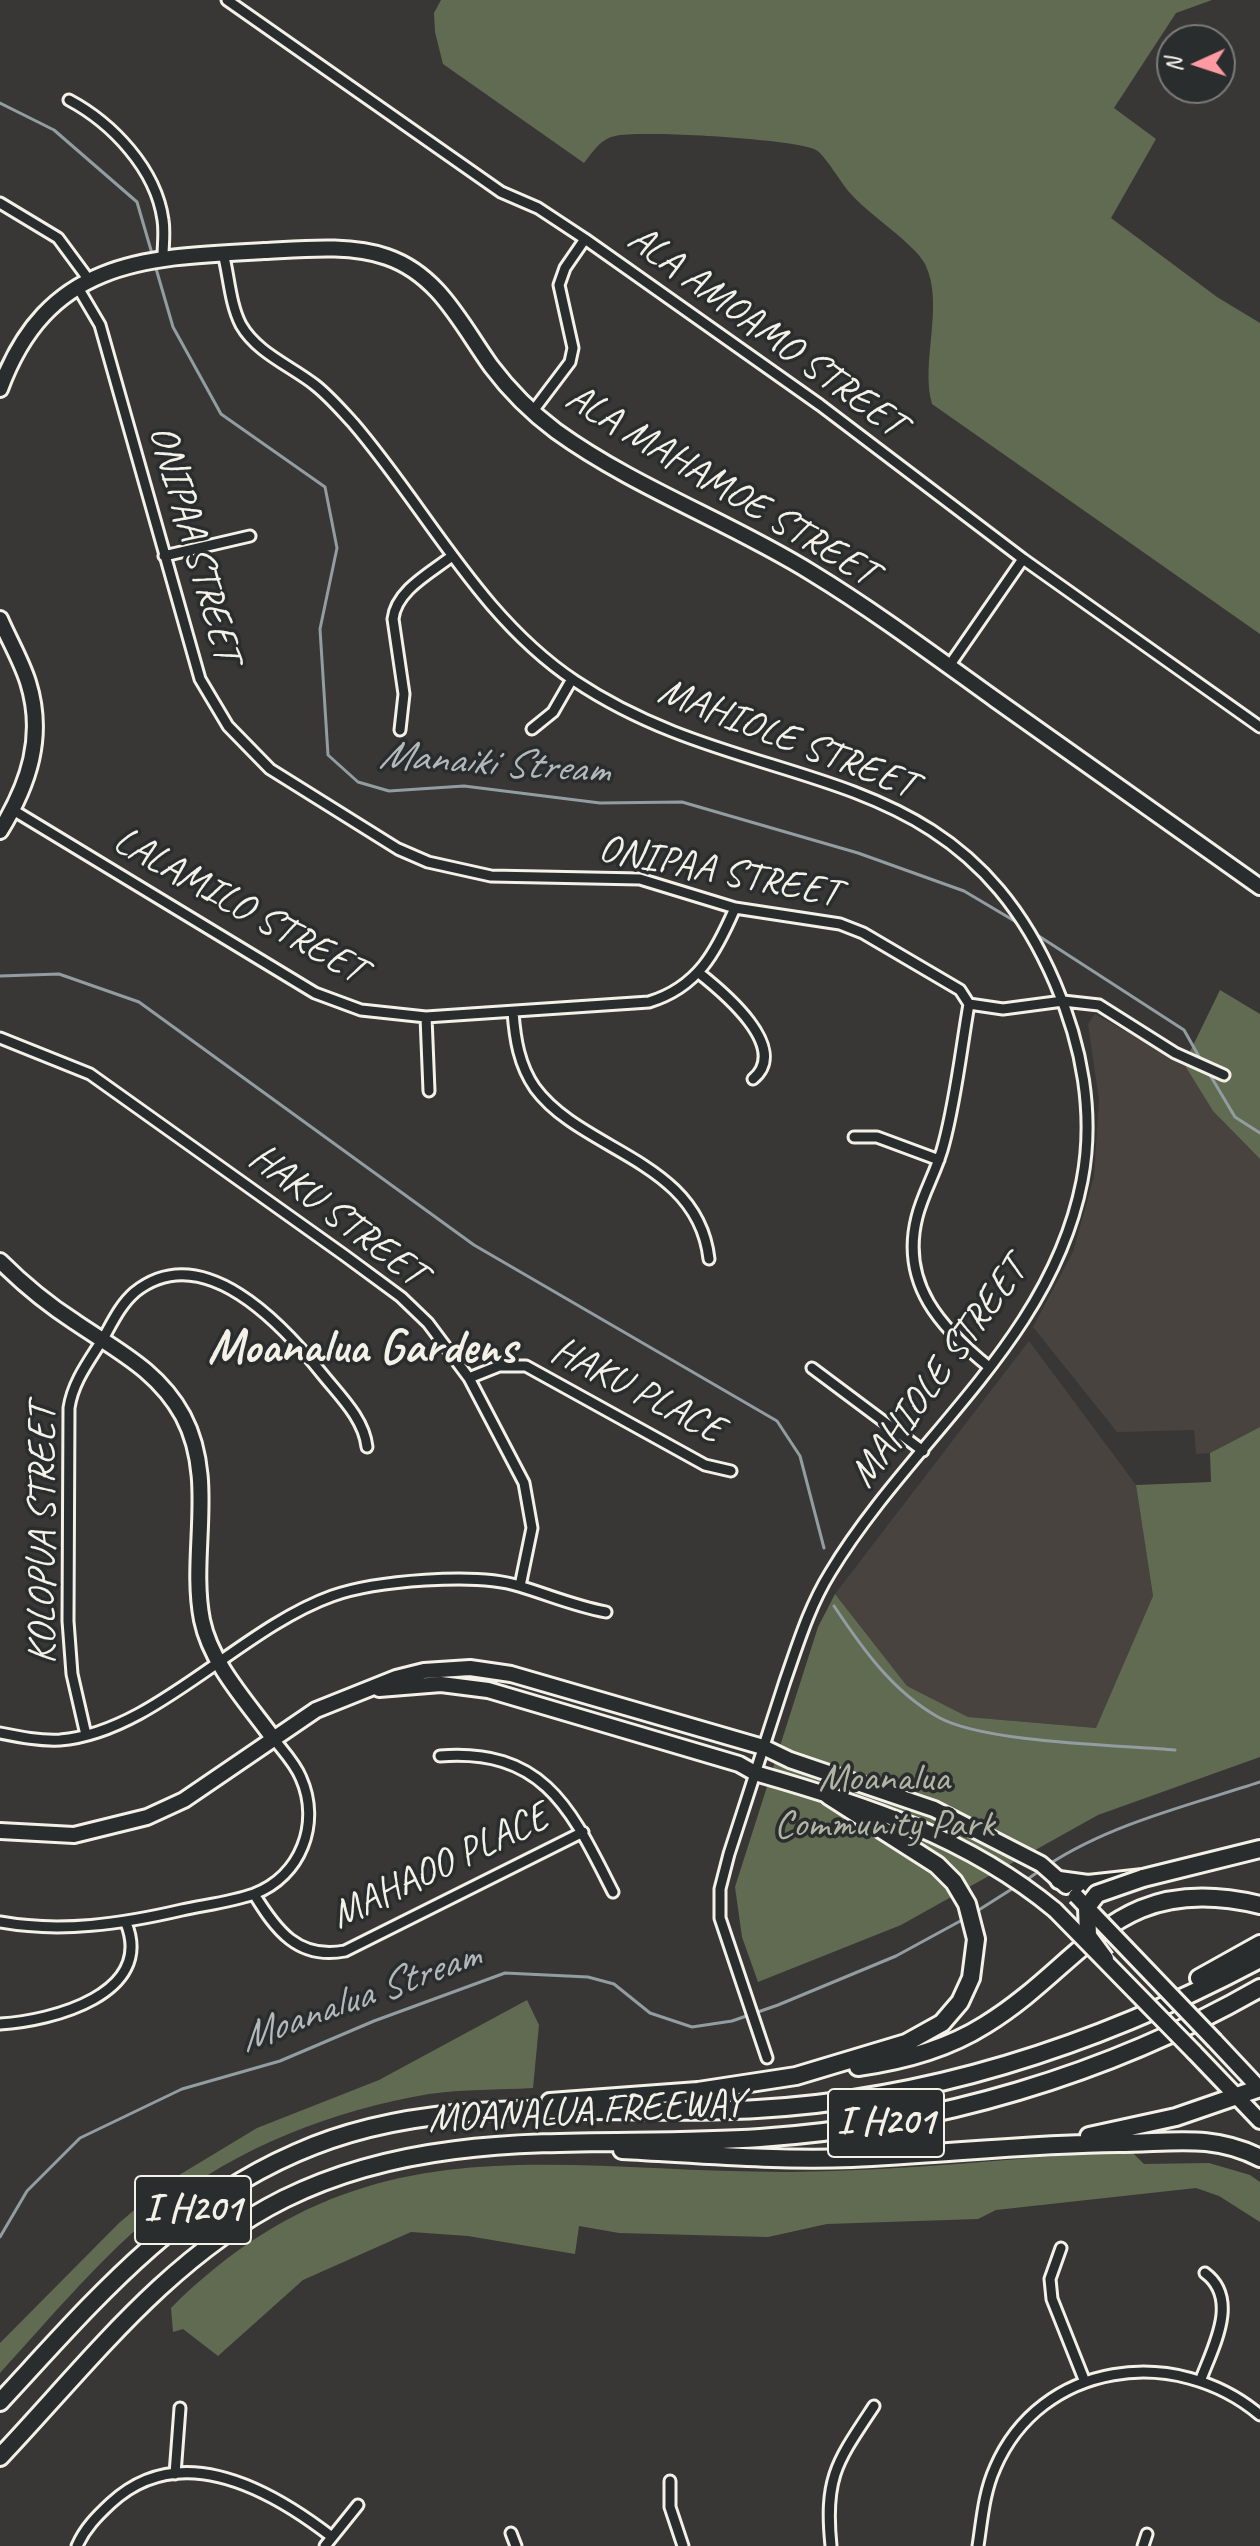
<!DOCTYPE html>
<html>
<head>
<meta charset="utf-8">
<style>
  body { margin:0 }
  #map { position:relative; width:1260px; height:2546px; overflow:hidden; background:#383736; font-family:Caveat,sans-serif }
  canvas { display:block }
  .north { position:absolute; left:1156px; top:24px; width:80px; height:80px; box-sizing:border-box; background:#2a2d2e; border:2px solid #7b7b78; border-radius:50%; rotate:267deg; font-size:22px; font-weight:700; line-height:32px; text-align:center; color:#f4f1e8 }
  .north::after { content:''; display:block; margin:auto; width:28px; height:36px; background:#ff9aa2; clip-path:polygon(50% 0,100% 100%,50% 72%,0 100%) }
</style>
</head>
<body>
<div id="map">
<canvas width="1260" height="2546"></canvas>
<div class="north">N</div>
</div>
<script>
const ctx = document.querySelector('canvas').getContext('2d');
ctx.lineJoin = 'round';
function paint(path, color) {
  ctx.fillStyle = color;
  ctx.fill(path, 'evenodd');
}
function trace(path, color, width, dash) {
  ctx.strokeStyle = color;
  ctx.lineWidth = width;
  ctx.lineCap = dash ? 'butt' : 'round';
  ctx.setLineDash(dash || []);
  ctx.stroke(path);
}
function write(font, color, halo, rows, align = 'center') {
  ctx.font = font + ' Caveat,sans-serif';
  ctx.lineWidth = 7;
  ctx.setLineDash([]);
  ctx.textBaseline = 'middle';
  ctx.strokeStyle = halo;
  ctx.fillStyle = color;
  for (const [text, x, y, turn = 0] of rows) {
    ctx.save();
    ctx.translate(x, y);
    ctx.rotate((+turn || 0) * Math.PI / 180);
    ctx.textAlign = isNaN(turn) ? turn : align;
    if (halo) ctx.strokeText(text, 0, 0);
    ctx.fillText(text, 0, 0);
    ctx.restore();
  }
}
const built = new Path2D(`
  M1095,1014L1184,1064L1213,1111L1260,1159V1427L1210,1453L1196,1454L1194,1430L1117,1432L1033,1327L1073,1252L1094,1177L1099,1100L1088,1024Z
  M1029,1341L1136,1485L1153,1596L1096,1728L968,1717L907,1686L835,1594Z`);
const green = new Path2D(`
  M441,0H1212L1176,13L1114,108L1156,139L1111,218L1217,297L1260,323V634L932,404C920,363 945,304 925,264C915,244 868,214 850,193C841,183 825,155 816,150C796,139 640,130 615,136C600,139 593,152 584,163L443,64L435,32L434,13Z
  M1220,990L1260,1014V1159L1213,1111L1184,1064Z
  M1260,1427V1757L1098,1815L901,1925L758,1982L742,1937L735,1887L818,1627L835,1594L907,1686L968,1717L1096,1728L1153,1596L1136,1485L1211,1482L1210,1453Z
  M527,2000L539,2025L533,2088C498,2090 463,2089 429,2094C334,2110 238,2147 162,2207C102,2256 52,2316 0,2373V2343L119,2223L166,2183L257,2128L379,2080Z
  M1130,2150L1144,2164L1209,2163L1250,2175L1260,2182V2222L1219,2196L1196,2188L996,2210L978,2219L827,2224L768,2237L619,2233L579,2226L575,2254L468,2236L411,2232L303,2280L218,2356L183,2329L173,2332L171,2308C364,2116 550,2173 791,2172C904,2171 1017,2158 1130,2150Z`);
const stream = new Path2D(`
  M0,103L54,130L137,202L153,257
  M155,265L173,327L221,414L325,487L337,548L320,629L328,755L358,782L389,791L464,786L600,803L682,802L858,853L964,891L1018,923
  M1031,931L1184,1030L1201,1060
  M0,976L59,974L139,1002L474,1245L777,1421L800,1456L824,1548
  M1207,1070L1235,1117L1260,1133
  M834,1606C862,1648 892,1691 938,1717C984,1743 1118,1745 1175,1750
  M1048,1865C1110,1824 1190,1805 1260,1782
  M1025,1881L1042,1869
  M974,1913L1015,1887
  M0,2237L27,2191L80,2138L182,2089L280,2061L374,2021L505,1973L588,1977L614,1984L650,2013L692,2027L732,2021L778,2005L896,1956L964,1919`);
const street = new Path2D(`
  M227,0L501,192L538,208L585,239L820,405L1023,559L1260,727
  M69,100C112,123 156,169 163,220C165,232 163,245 163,257
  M0,203L58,238L89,280
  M223,253C229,276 230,304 241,325C257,353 291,366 315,385C329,396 341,410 353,423C427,509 479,617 575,681C754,801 954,747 1055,983C1082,1045 1095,1114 1082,1181C1051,1341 910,1440 830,1573C809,1607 798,1644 785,1681C766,1739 748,1796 729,1854L720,1889V1918L767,2058
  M77,286L100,325L200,679L228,726L270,769L398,849L428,862L491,876L640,879L735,908L840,924L863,933L960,990L969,1004L1003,1009L1063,1001L1099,1005L1175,1053L1224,1075
  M533,411L570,362L573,348L559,285L565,268L585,239
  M164,556L250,536
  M949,666L1023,559
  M532,729L553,712L572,679
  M400,730L404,694L393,619C396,590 432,572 452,556
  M13,810L315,993L361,1010L426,1017L649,1002C698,987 716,952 735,908
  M699,973C723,992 791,1048 753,1079
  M969,1004C961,1050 956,1098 944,1143C938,1169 923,1192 917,1217C900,1284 941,1328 989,1367
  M513,1012C515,1039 519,1065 535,1088C582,1152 698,1160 709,1259
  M426,1017L429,1091
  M0,1038L90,1074L344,1255L401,1297L428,1323L469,1378L524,1483L532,1528L520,1586
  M854,1137H877L939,1160
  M812,1368L923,1451
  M469,1378L499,1366H526L705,1465L731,1471
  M0,1733C20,1737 40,1741 60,1740C153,1733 240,1629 332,1596C374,1581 476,1572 519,1586C549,1595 574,1606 606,1612
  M86,1735L72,1674L68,1621L69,1408C73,1381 90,1360 104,1337C113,1321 121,1304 135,1292C203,1238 283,1325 323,1375C340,1396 364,1419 367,1447
  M440,1756C546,1748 572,1812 613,1892
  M254,1894C276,1930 298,1960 345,1951L583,1832
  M0,1922C61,1933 122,1924 182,1910C205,1905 231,1902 254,1894C301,1876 321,1823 301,1778C295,1763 283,1751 273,1738
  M0,2024C52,2021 155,1994 126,1923
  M1061,2248L1050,2279L1052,2299L1085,2382
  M1201,2379C1213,2347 1240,2299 1205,2273
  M175,2474L180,2408
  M670,2481V2507L683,2546
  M511,2533L516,2546
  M77,2546C85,2528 97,2516 111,2503C180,2439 270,2489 332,2537
  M325,2546L358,2505
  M831,2546C824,2477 837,2462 874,2406
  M978,2546C982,2520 984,2492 995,2468C1041,2361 1176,2344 1260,2415
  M1143,2546L1147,2534`);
const secondary = new Path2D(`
  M0,389C48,259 145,257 264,251C303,249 351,244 387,257C439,275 461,324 491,366C509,390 532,413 556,431C635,488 730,522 812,573C876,612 936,657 996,700C1084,762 1172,825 1260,887
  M0,619C9,640 21,660 28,682C45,736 29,784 0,831
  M0,1261C23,1284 47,1304 75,1322C116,1350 158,1370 183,1416C217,1480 189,1553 202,1620C211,1664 247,1702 273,1738
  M379,1689L441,1684L488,1690L739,1764L755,1773C864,1804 967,1837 1055,1910
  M0,1831L74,1835L147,1817L184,1800L316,1710L396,1678L424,1671L470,1668L511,1674L763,1747L790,1760L934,1809L1041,1864L1066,1886
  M1215,2041L1260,2089
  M1194,2052L1260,2121`);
const highway = new Path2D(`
  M1059,1880L1088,1884L1143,1878L1260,1849
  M1199,1978L1260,1944
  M858,2067C902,2061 947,2049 985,2025C1086,1963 1115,1870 1260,1905
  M550,2102L698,2091L796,2076L906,2043L942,2023L960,2002L971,1978L976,1939L967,1904L954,1882L937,1865L829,1796
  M1089,2136L1176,2117L1260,2088
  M622,2150C699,2154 775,2161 852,2158C941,2154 1029,2144 1118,2143C1170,2143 1212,2133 1260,2158
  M0,2402C91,2304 170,2208 296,2153C441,2088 603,2118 757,2109C934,2099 1104,2042 1260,1959
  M0,2457C87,2365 168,2257 284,2199C435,2124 598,2149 760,2138C934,2126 1108,2075 1260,1988`);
const secondaryBridge = new Path2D(`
  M1076,1896L1215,2041
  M1055,1910L1194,2052`);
const highwayBridge = new Path2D(`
  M1105,1959L1088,1936L1087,1907L1097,1894L1143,1878`);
const shields = [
  [886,2123,116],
  [193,2210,116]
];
const shieldNames = [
  ["I H201",886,2123],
  ["I H201",193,2210]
];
const streetNames = [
  ["ALA AMOAMO STREET",766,332,36],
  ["ALA MAHAMOE STREET",721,486,31],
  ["ONIPAA STREET",194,544,74],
  ["MAHIOLE STREET",787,739,21],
  ["ONIPAA STREET",719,872,11],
  ["LALAMILO STREET",239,906,29],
  ["HAKU STREET",337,1216,37],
  ["MAHIOLE STREET",939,1373,-54],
  ["HAKU PLACE",637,1391,27],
  ["KOLOPUA STREET",44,1534,-90],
  ["MAHAOO PLACE",440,1867,-26],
  ["MOANALUA FREEWAY",586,2112,-3]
];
const parkNames = [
  ["Moanalua",884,1780],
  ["Community Park",884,1826]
];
const waterNames = [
  ["Manaiki Stream",494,764,4],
  ["Moanalua Stream",360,1998,-20]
];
const districtNames = [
  ["Moanalua Gardens",362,1349]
];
paint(built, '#494340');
paint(green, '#616b51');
trace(stream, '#929da2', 3);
trace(street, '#f4f1e8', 15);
trace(secondary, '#f4f1e8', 20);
trace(highway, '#f4f1e8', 22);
trace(street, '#2a2d2e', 9);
trace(secondary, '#2a2d2e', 14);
trace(highway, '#2a2d2e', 16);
trace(secondaryBridge, '#f4f1e8', 20, []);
trace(highwayBridge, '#f4f1e8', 22, []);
trace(secondaryBridge, '#2a2d2e', 14);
trace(highwayBridge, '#2a2d2e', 16);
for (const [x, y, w] of shields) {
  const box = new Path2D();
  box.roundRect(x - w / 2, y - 34, w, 68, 6);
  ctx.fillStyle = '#2a2d2e';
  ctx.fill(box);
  trace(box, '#f4f1e8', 2);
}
write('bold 38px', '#f4f1e8', null, shieldNames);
write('40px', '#f4f1e8', '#2a2d2e', streetNames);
write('40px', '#b2b5a4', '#2a2d2e', parkNames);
write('italic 42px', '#b3b9ba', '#2a2d2e', waterNames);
write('bold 48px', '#f4f1e8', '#2a2d2e', districtNames);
</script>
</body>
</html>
